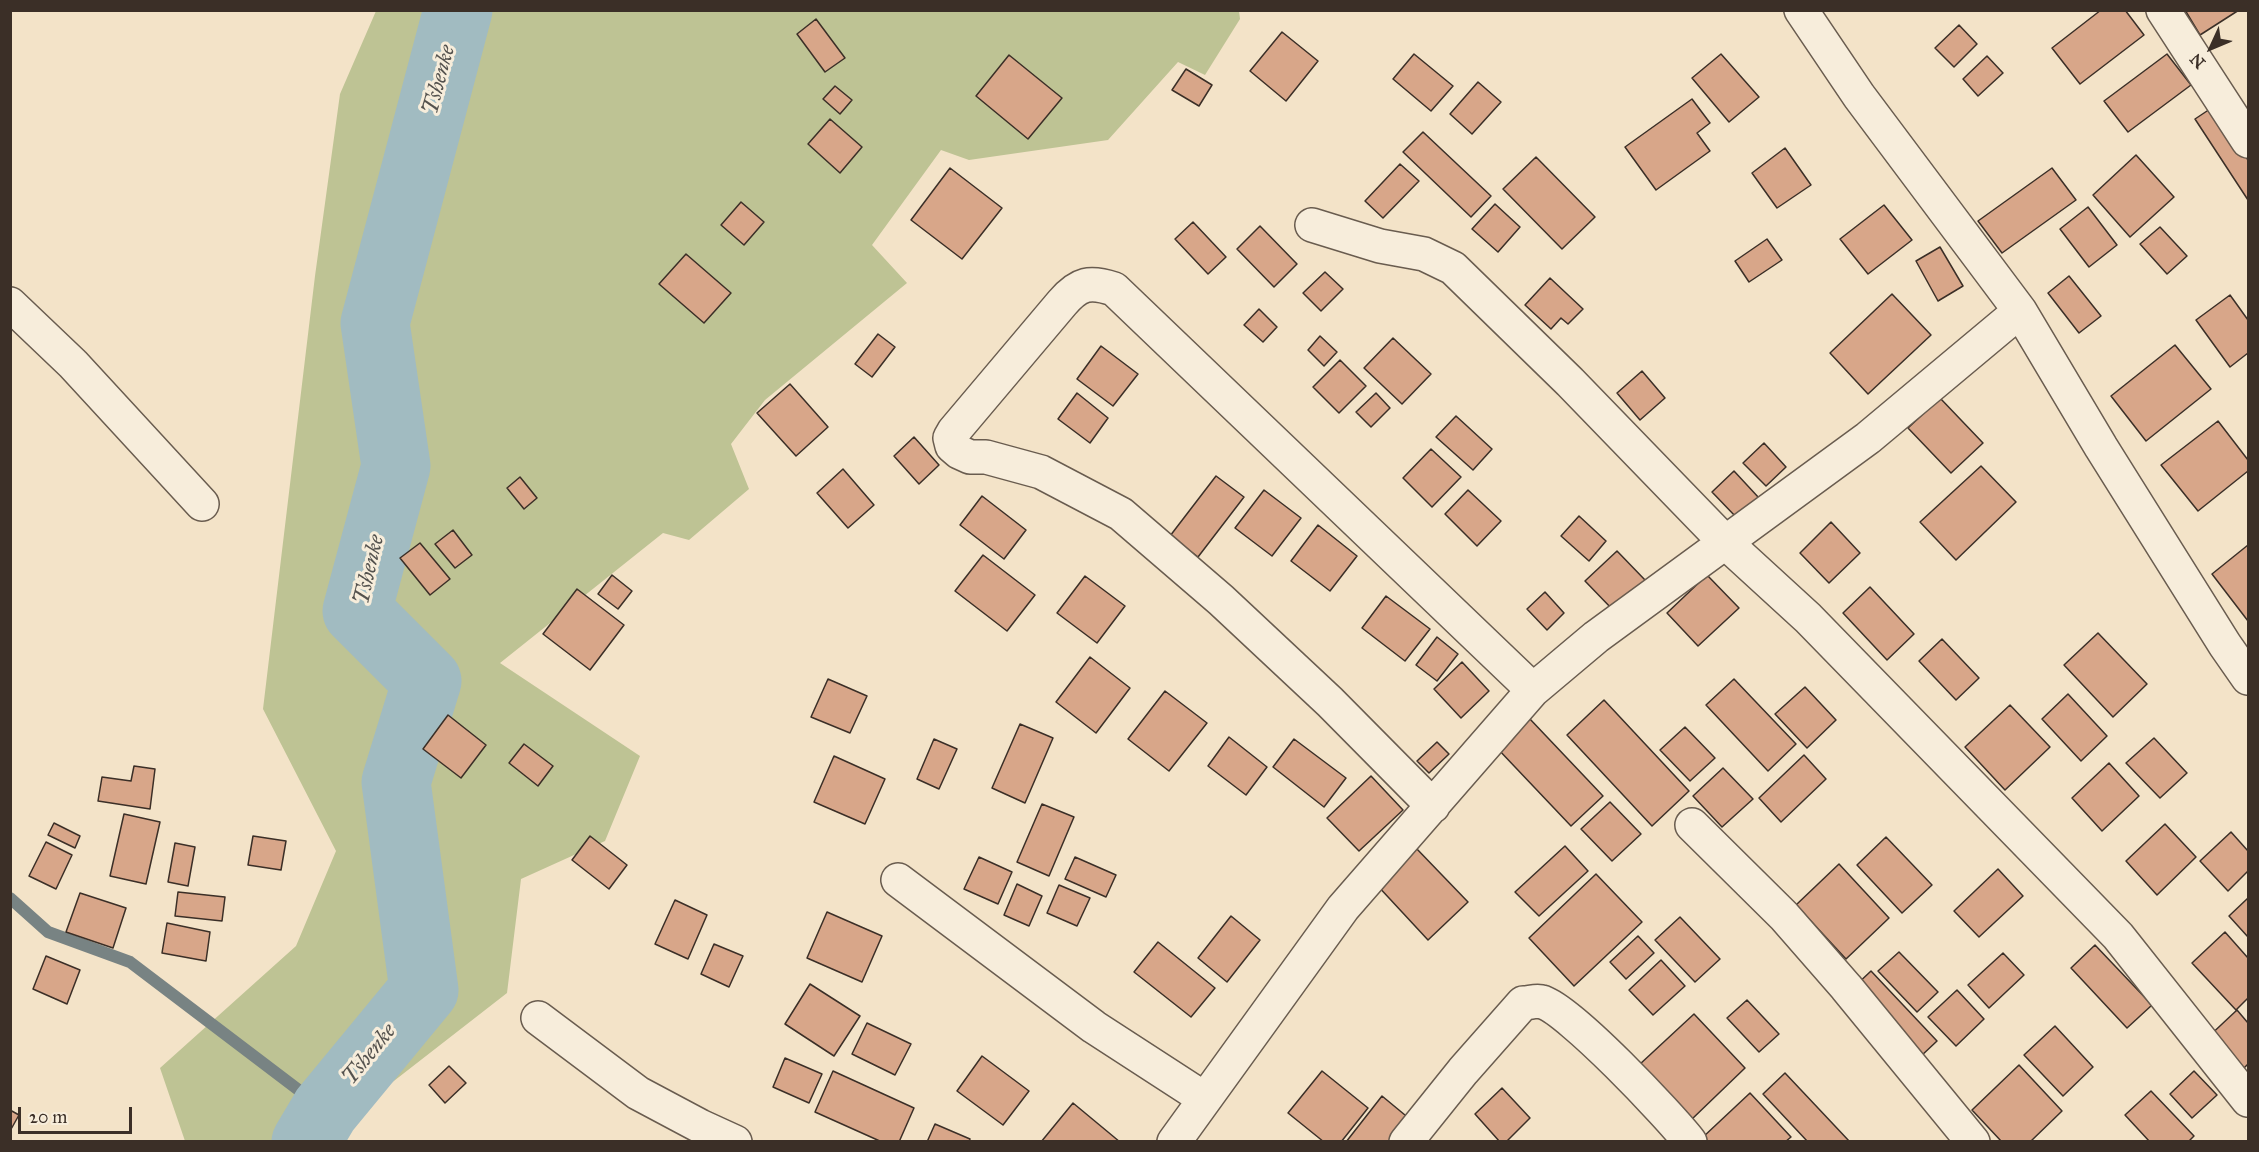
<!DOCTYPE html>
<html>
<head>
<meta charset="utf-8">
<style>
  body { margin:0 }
  #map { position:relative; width:2259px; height:1152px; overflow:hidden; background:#f3e3c8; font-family:"IM FELL Great Primer",serif }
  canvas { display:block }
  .frame { position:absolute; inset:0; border:12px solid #3b2f27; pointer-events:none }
  .north { position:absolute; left:2181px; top:18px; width:60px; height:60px; -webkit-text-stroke:4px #f7eddb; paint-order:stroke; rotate:226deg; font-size:16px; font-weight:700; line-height:24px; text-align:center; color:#3b2f27 }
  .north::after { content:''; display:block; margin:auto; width:21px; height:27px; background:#3b2f27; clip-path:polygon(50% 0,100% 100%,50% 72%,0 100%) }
  .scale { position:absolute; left:18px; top:1107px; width:114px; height:27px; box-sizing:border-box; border:3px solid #3b2f27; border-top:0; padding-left:8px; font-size:18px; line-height:21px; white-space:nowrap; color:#3b2f27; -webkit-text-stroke:4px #f7eddb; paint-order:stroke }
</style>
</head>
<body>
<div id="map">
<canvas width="2259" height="1152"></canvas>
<div class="frame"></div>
<div class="north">N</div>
<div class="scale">20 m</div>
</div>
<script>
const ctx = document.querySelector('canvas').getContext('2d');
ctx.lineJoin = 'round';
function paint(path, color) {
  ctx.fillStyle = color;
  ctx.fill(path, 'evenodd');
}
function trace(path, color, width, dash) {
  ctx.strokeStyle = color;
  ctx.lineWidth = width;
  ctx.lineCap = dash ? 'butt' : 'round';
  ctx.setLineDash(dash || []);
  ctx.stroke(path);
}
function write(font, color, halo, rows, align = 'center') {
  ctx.font = font + ' "IM FELL Great Primer",serif';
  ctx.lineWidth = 6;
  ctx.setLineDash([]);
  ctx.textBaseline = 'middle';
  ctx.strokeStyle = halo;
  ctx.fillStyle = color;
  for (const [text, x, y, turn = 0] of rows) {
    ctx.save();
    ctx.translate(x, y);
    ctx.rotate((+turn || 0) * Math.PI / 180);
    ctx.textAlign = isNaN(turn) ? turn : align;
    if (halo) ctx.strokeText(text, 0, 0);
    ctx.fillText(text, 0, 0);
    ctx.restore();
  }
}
const green = new Path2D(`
  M376,11H1239L1240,19L1205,75L1178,62L1108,140L969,160L941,150L872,245L907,283L765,400L731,444L749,489L689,540L663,533L500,663L640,756L605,841L521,879L507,993L363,1105L342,1141H185L160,1068L296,946L336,851L263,709L315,276L340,94Z`);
const stream = new Path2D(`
  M10,898L48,932L130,962L325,1110`);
const river = new Path2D(`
  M306,1142L325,1110L424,990L396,782L427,681L357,611L396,466L375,323L458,10`);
const building = new Path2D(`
  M2101,10H2125L2144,35L2080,84L2052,48Z
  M2185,10H2239L2200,35Z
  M816,19L845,58L825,72L797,34Z
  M1959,25L1977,44L1954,67L1935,48Z
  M1282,32L1318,61L1286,101L1250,71Z
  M1414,54L1453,86L1431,111L1393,79Z
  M1721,54L1759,97L1729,122L1692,78Z
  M2167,54L2191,85L2128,132L2104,101Z
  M1009,55L1062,98L1028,139L976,96Z
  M1987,56L2003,73L1978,96L1963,79Z
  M1186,69L1212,85L1199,106L1172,90Z
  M1478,82L1501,102L1472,134L1450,114Z
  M835,86L852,100L840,114L823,99Z
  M1692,99L1710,123L1697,133L1710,151L1656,190L1625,147Z
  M2213,107L2248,160V200L2195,119Z
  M830,119L862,147L840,173L808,144Z
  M1423,132L1491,196L1471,217L1403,152Z
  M1785,148L1811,185L1777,208L1752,173Z
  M2136,155L2174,197L2130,237L2093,195Z
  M1536,157L1595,217L1562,249L1503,189Z
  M1400,164L1419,181L1383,218L1365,201Z
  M950,168L1002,208L962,259L911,220Z
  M2052,168L2076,200L2002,253L1978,221Z
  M741,202L764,222L744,245L721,225Z
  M1495,204L1520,227L1498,252L1472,229Z
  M1884,205L1912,240L1868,274L1840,239Z
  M2088,207L2117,245L2089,267L2060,229Z
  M1193,222L1226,257L1208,274L1175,239Z
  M1260,226L1297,264L1274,287L1237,249Z
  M2160,227L2187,256L2167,274L2140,244Z
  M1767,239L1782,260L1749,282L1735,261Z
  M1940,247L1963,286L1938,301L1916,261Z
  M686,254L731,293L704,323L659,284Z
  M1325,272L1343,289L1321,311L1303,293Z
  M2069,276L2101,316L2079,333L2048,293Z
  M1550,278L1583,309L1568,324L1561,318L1551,329L1525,305Z
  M1892,294L1931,335L1868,394L1830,353Z
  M2230,295L2248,320V353L2230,367L2196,320Z
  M1259,309L1277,327L1263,342L1244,325Z
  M878,334L895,347L872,377L855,364Z
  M1320,336L1337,352L1324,366L1308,350Z
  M1393,338L1431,374L1402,404L1364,368Z
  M2175,345L2211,389L2146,441L2111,396Z
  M1101,346L1138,374L1113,406L1077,379Z
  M1340,360L1366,386L1339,413L1313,387Z
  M1642,371L1665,398L1640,420L1617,393Z
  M790,384L828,427L796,456L757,413Z
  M1077,393L1108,418L1090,443L1058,419Z
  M1376,393L1390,408L1371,427L1356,412Z
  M1940,398L1983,443L1951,473L1908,428Z
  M1456,416L1492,449L1473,470L1436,437Z
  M2218,421L2248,460V471L2198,511L2161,465Z
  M914,437L939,465L919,484L894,456Z
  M1764,443L1786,467L1766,486L1743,463Z
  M1431,449L1461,477L1432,507L1403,478Z
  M1981,466L2016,502L1956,560L1920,522Z
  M843,469L874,505L848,528L817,493Z
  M1734,471L1759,498L1737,518L1712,492Z
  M1216,476L1244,497L1198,557L1170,536Z
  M520,477L537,498L524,509L507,488Z
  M1264,490L1301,518L1272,556L1235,528Z
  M1468,490L1501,521L1477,546L1445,514Z
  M982,496L1026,530L1004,559L960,525Z
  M1579,516L1606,541L1589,561L1561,536Z
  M1831,522L1860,553L1829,583L1800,553Z
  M1318,525L1357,556L1330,591L1291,561Z
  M453,530L472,555L455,568L435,544Z
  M420,543L450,579L430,595L400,558Z
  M2248,545V621L2212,574Z
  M1617,551L1646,581L1614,611L1585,581Z
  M983,555L1035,595L1007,631L955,591Z
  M612,575L632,591L618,609L598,594Z
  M1707,575L1739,608L1698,646L1667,613Z
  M1085,576L1125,606L1097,643L1057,613Z
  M1870,587L1914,634L1887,660L1843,613Z
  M577,589L624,625L590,670L543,634Z
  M1545,592L1564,613L1547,630L1527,609Z
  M1386,596L1430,629L1405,661L1362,628Z
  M2098,633L2147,684L2113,717L2064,665Z
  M1437,637L1458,654L1437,681L1416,665Z
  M1942,639L1979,678L1956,700L1919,661Z
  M1090,657L1130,688L1096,733L1056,702Z
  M1462,662L1489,691L1461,718L1434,689Z
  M828,679L867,696L850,733L811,717Z
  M1734,679L1796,744L1768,771L1706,705Z
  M1805,687L1836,720L1807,748L1775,714Z
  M1165,691L1207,723L1169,771L1128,739Z
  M2068,694L2107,736L2081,761L2042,719Z
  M1604,700L1689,791L1652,826L1567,735Z
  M2010,705L2050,747L2005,790L1965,747Z
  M448,715L486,745L461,778L423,749Z
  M1529,718L1603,796L1571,826L1497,748Z
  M1020,724L1053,738L1025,803L992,788Z
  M1685,727L1715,758L1690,781L1660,750Z
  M1229,737L1267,767L1246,795L1208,766Z
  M2154,738L2187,773L2160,798L2126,763Z
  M934,739L957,749L939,789L917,779Z
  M1294,739L1346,778L1324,807L1273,767Z
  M1437,742L1449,754L1429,773L1417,761Z
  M524,744L553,766L538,786L509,763Z
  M1804,755L1826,779L1781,822L1759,798Z
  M834,756L885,779L865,824L814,802Z
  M2109,763L2139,796L2102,831L2072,798Z
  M134,766L155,769L150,809L98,801L102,777L131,781Z
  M1723,768L1753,799L1722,827L1693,796Z
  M1371,776L1403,810L1359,851L1327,818Z
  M1610,802L1641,834L1612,861L1581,829Z
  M1042,804L1074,817L1049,876L1017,862Z
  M124,814L160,822L146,884L110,876Z
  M54,823L80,836L75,848L48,835Z
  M2165,824L2196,857L2157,895L2126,861Z
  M2231,832L2248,851V871L2228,891L2200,861Z
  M253,836L286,841L281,870L248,865Z
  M590,836L627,865L609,889L572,860Z
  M1886,837L1932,885L1902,913L1857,865Z
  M46,842L72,855L56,889L29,876Z
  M175,843L195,847L188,886L168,882Z
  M1565,846L1588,871L1539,916L1515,892Z
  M1415,847L1468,902L1428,940L1376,884Z
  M979,857L1012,872L998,904L964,889Z
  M1075,857L1116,875L1106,897L1065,879Z
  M1839,864L1889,918L1846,959L1796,905Z
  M1998,869L2023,896L1979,937L1954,911Z
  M1596,874L1642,922L1574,986L1529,938Z
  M1017,884L1042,896L1029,926L1004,915Z
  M1059,885L1090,898L1077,926L1047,913Z
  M178,892L225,897L222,921L175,916Z
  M80,893L126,908L113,948L66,932Z
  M2248,898V937L2229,916Z
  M675,900L707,915L688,959L655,944Z
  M827,912L882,936L862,982L807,958Z
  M1231,916L1260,940L1227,982L1198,958Z
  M1680,917L1720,959L1695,982L1655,940Z
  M167,923L210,932L206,961L162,953Z
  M2225,932L2248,958V998L2236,1010L2192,963Z
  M1638,936L1654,953L1626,979L1610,962Z
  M1158,942L1215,988L1191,1017L1134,972Z
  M714,944L743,956L729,987L701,974Z
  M2095,945L2152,1005L2127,1028L2071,968Z
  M1899,952L1938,992L1917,1012L1878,971Z
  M2003,953L2024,975L1989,1008L1968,985Z
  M46,956L80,970L67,1004L33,989Z
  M1661,960L1685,986L1653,1015L1629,990Z
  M1871,971L1937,1041L1920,1057L1854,987Z
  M810,984L860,1016L834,1056L785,1024Z
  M1957,990L1984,1019L1956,1046L1928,1017Z
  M1747,1000L1779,1034L1759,1052L1727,1018Z
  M2237,1010L2248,1023V1064L2238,1074L2205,1040Z
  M1694,1014L1745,1068L1691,1120L1639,1065Z
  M867,1023L911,1044L895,1075L852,1054Z
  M2055,1026L2093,1067L2063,1096L2024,1055Z
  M982,1056L1029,1091L1003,1125L957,1091Z
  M785,1058L822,1074L809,1103L773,1087Z
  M2019,1065L2062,1111L2030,1142H2002L1972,1110Z
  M449,1066L466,1083L445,1103L429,1085Z
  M833,1071L914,1108L899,1142H882L815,1112Z
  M1322,1071L1368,1108L1341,1142H1324L1288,1113Z
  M2194,1071L2217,1095L2192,1118L2170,1094Z
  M1785,1073L1850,1142H1808L1763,1094Z
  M1502,1088L1530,1118L1506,1142H1500L1475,1114Z
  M2151,1091L2194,1136L2188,1142H2150L2125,1115Z
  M1750,1093L1791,1137L1785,1142H1705L1702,1138Z
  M1382,1096L1411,1120L1394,1142H1346Z
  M1073,1103L1120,1142H1041Z
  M10,1110L19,1115L10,1131Z
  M935,1124L970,1139L969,1142H927Z`);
const street = new Path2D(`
  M1801,10L1859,96L2020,311L2101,447L2225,645L2248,678
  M2163,10L2248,141
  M1312,225L1380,246L1424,254L1453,268L1570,382L1725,542L1808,618L2118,936L2248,1100
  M10,304L73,364L202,504
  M1433,806L1330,702L1221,600L1121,514L1041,472L986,457H970L959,452L952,446L950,438L954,431L1062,303C1079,283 1090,281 1114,289L1533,690
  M1692,825L1784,916L1846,987L1973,1142
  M898,880L1094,1027L1205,1099
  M538,1018L638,1093L700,1126L735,1142
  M1174,1142L1343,908L1533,690L1596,637L1868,438L2020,311
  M1406,1142L1463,1071L1523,1003C1529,1003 1537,1000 1542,1002C1568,1008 1670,1116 1690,1142`);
const waterNames = [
  ["Tshenke",440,80,-75],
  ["Tshenke",370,570,-77],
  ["Tshenke",370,1055,-51]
];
paint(green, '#bec394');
trace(stream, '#788383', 12);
trace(river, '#a1bbc1', 69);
paint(building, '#d8a689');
trace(building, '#3b2f27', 1.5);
trace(street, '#695c4f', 36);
trace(street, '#f7eddb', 33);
write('italic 22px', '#54524e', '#f7eddb', waterNames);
</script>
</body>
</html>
